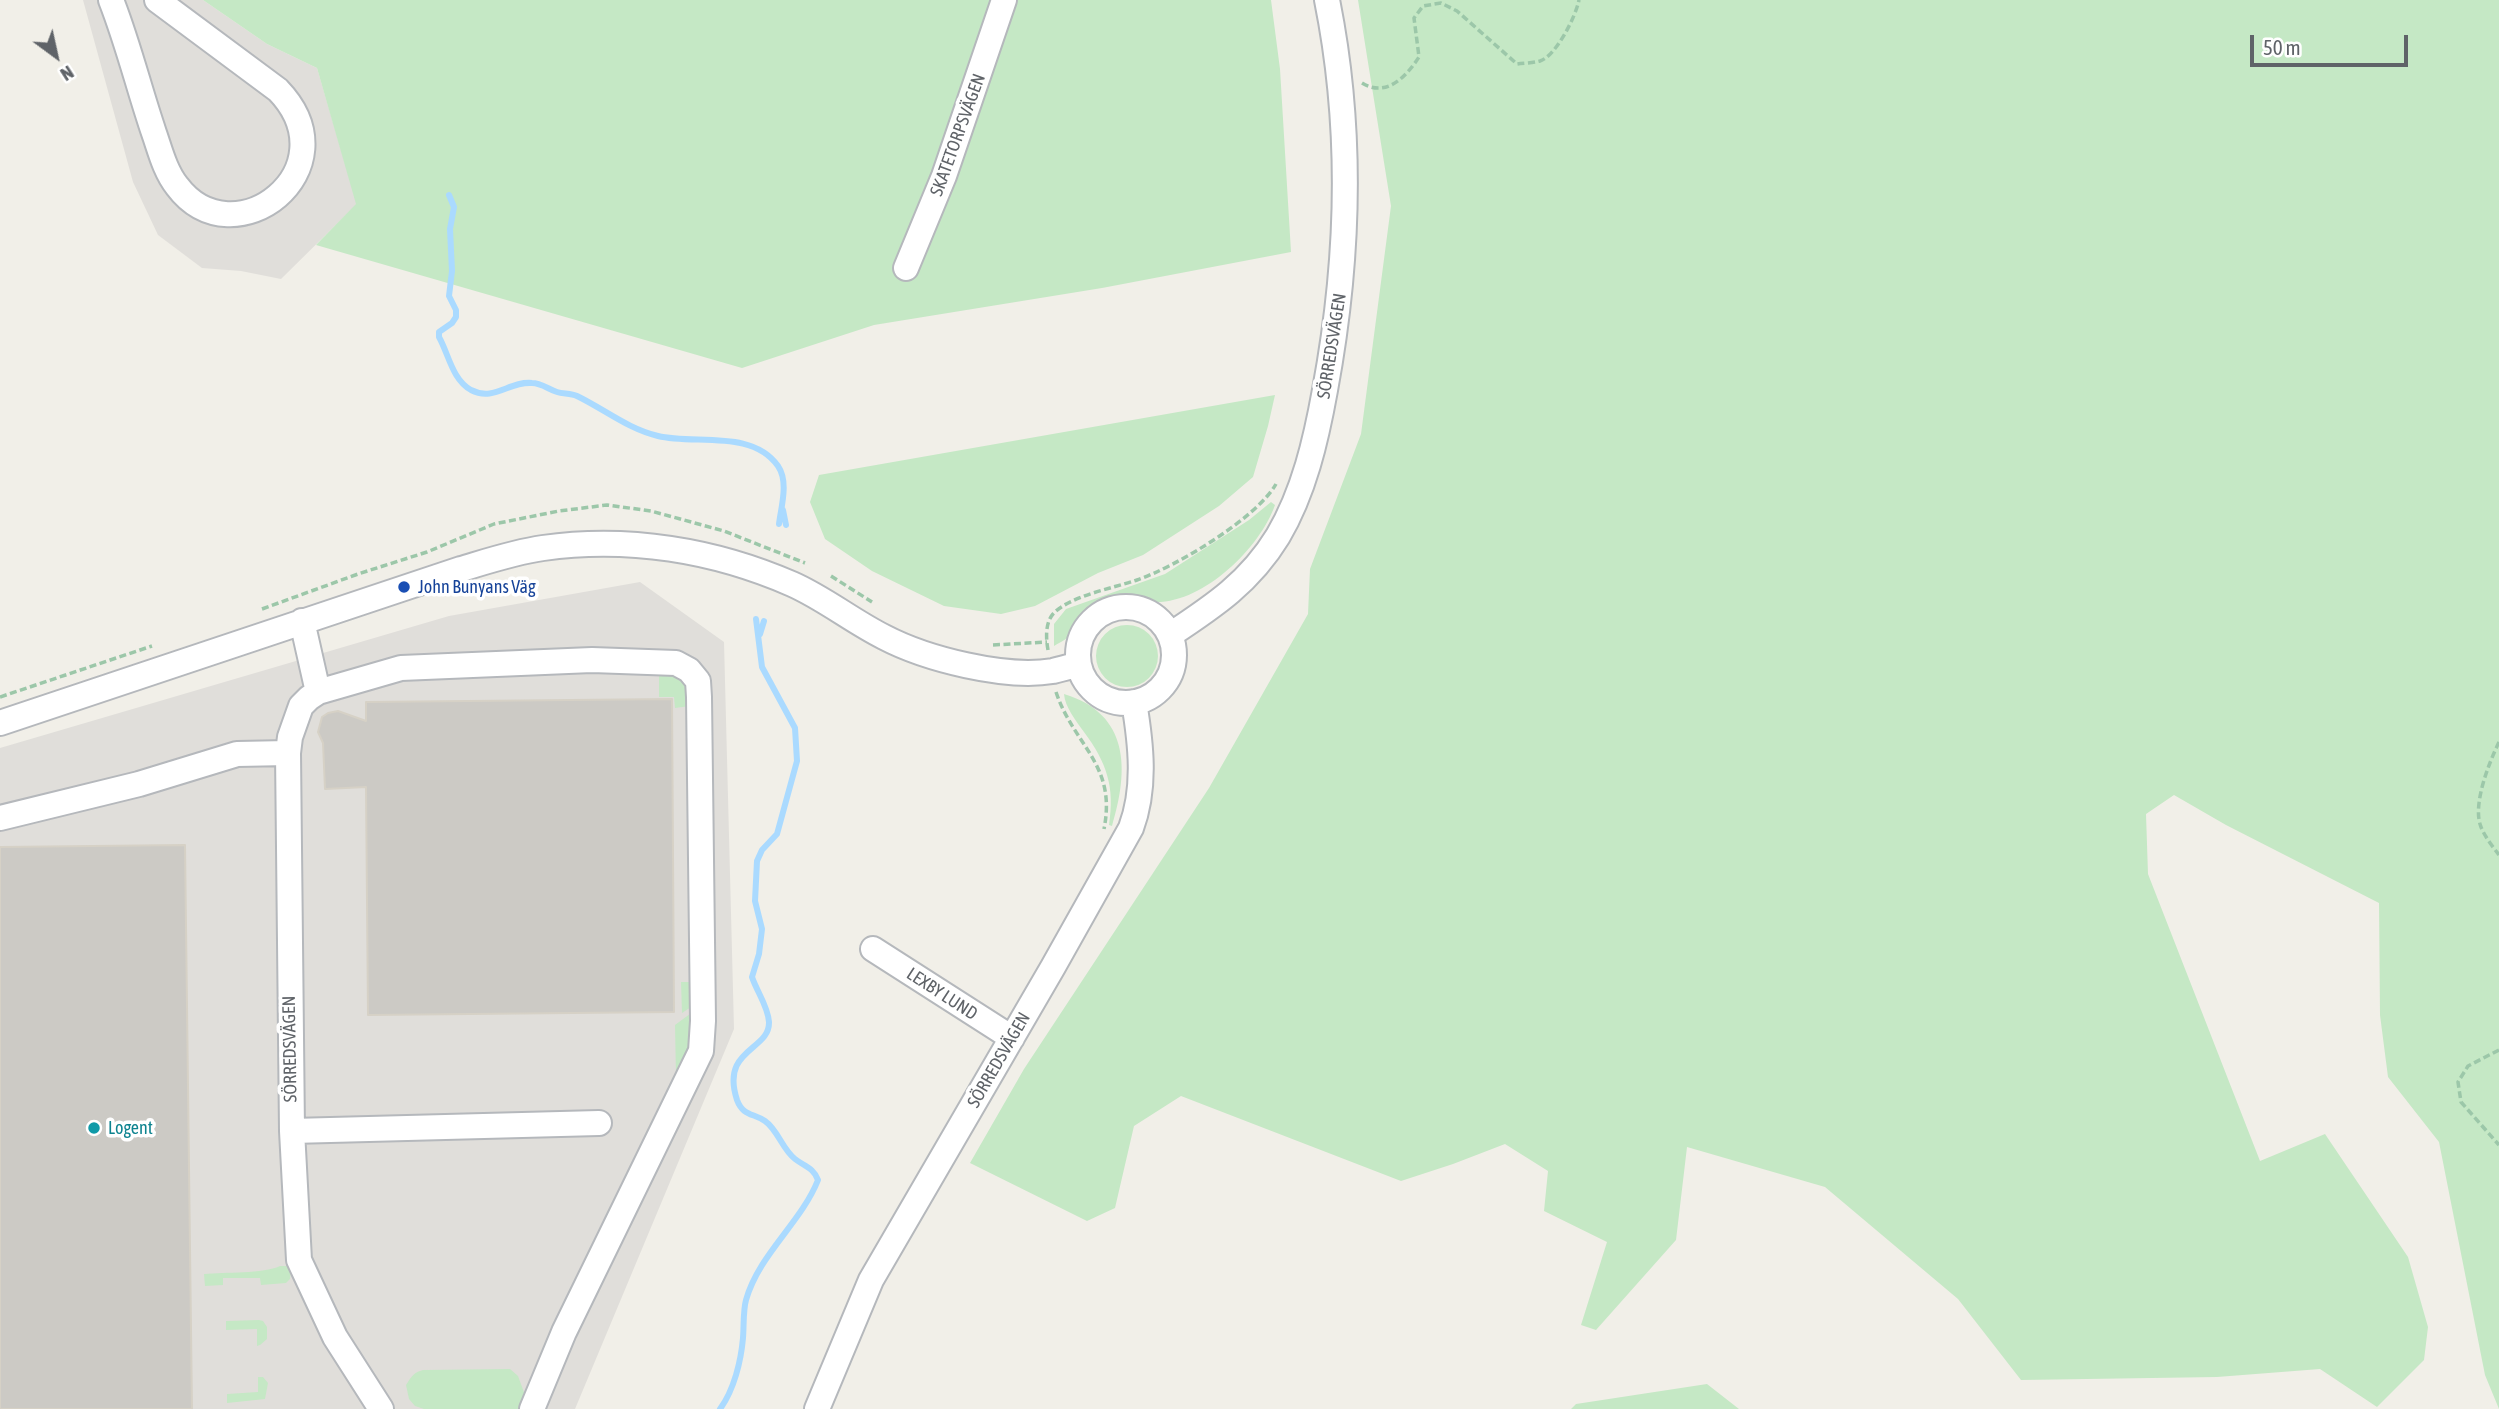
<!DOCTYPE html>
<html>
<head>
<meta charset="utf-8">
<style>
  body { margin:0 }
  #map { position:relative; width:2499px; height:1409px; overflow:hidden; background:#f1efe8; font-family:"Asap Condensed",sans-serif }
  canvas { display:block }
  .north { position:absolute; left:21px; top:21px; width:70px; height:70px; -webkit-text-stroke:5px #fff; paint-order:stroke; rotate:147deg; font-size:19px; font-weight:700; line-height:28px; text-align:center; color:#5f6368 }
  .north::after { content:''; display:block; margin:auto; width:24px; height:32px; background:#5f6368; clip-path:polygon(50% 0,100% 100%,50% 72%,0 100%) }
  .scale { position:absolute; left:2250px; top:35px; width:158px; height:32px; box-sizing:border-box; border:4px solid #5f6368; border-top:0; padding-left:9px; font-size:21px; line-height:24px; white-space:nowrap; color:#5f6368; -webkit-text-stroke:5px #fff; paint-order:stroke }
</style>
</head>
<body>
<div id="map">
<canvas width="2499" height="1409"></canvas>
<div class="north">N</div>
<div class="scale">50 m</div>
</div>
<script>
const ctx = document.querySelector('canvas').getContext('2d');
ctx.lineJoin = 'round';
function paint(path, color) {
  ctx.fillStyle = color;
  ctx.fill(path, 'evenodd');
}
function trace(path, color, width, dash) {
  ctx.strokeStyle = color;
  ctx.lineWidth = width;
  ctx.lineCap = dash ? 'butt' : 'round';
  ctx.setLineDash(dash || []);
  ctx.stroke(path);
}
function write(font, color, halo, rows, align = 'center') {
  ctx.font = font + ' "Asap Condensed",sans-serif';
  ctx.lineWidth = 7;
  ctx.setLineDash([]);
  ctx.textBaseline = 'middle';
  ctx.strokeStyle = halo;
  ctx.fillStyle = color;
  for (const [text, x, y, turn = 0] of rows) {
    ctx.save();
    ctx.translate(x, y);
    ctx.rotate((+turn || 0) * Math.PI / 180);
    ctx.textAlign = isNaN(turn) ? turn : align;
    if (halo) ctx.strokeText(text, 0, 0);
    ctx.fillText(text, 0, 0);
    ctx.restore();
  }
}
const industrial = new Path2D(`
  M83,0H203L267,44L317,68L357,204L281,279L241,271L202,268L158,235L133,182Z
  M640,582L724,642L734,1029L575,1409H0V748L449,616Z`);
const green = new Path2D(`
  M203,0H1271L1280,69L1291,252L1102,288L874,325L742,368L316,245L356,204L317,68L267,44Z
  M1358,0H2499V1409L2485,1375L2439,1142L2388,1077L2380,1015L2379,903L2226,825L2174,795L2146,814L2148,874L2260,1161L2325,1134L2408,1257L2428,1327L2424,1360L2377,1407L2320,1369L2217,1377L2021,1380L1958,1299L1825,1187L1687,1147L1676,1240L1596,1330L1581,1325L1607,1242L1544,1211L1548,1171L1505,1144L1453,1164L1401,1181L1181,1096L1134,1126L1115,1208L1087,1221L970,1163L1024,1069L1209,788L1308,614L1310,569L1361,434L1391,206Z
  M1275,395L1268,426L1253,477L1219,506L1143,555L1098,573L1035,606L1001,614L944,606L872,571L825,539L810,502L819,475Z
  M1271,502L1275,505C1260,548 1203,604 1154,602C1135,601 1126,593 1106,600C1084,609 1083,624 1068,637C1064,641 1058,643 1054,646V624L1066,609L1165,574L1249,520Z
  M1096 656a31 31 0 1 1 62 0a31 31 0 1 1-62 0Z
  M659,674L685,676L690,706L675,708L674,697H659Z
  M1064,694C1130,714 1129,770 1112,826L1109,825C1115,787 1107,763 1084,732C1076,721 1065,707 1064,694Z
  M681,982H694V1005L682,1013Z
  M694,1011L695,1040L676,1077L675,1025Z
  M280,1266H286L291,1270L290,1279L286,1283L261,1285L260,1278H223V1285L205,1286L204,1274C225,1272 263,1274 280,1266Z
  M259,1320L263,1321L267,1327V1339L260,1345L257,1346V1329L226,1330V1321Z
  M510,1369L518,1376L525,1395L518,1409H424L415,1406L409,1399L406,1385C411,1377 414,1372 423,1370Z
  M258,1377H263L268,1383L265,1399L227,1403V1394L258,1392Z
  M1707,1384L1739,1409H1571L1576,1404Z`);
const stream = new Path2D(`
  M449,195L454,207L450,229L452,271L449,296L456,310V317L452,323L439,332V337C449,355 452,379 471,390C494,402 509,381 532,383C541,383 548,389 557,392C563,394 571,393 577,396C604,409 628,429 658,436C695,445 752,429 778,466C789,482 781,507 779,524
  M783,510L786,525
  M760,634L764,621
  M720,1409C734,1390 741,1361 743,1338C744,1325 743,1311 746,1300C759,1254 801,1223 818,1180C814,1168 804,1166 795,1159C782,1149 778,1130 765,1121C753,1113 743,1116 737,1100C720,1048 770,1051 769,1022C768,1006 757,992 752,977L759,954L762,929L755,901L757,861L762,850L777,834L797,761L795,728L762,667L756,619`);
const building = new Path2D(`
  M672,699L674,1012L368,1015L366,787L325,789L323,743L318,732L322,717L328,713L338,711L366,721V702Z
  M185,845L192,1409H0V847Z`);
const path = new Path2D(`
  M1362,83C1386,98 1406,77 1419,57L1414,18L1423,6L1441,3L1457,11L1517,64C1524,63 1533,63 1540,61C1556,56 1576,16 1579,0
  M831,576L872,602
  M262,609L358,574L427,552L494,524L559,511L607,505L651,511L724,531L805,563
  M993,645L1047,642
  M1048,650C1046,639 1045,623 1053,614C1069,596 1114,588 1137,580C1175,567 1256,519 1276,484
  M1056,692C1074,746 1117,764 1104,829
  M0,697L152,646
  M2499,742C2489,763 2472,805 2481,827C2485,837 2493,847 2499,855
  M2499,1050L2468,1066L2458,1082L2461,1102L2499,1145`);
const minor = new Path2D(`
  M111,0C128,43 139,89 154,133C160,150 165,171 177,186C234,262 354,169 278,90L157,0
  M906,268L944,176L1004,0
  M1078 655a48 48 0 1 1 96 0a48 48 0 1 1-96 0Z
  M302,621L318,692
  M1170,635C1214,606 1250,582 1278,536C1304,492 1316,440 1325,390C1349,261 1353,129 1327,0
  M0,723L461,569C488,561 515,552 543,548C628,536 714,550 792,584C824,598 852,621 884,637C926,659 1005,679 1053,671C1062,669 1070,666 1079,665
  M0,818L139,784L237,754L288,753
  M873,949L1012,1038
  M292,1131L599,1123
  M381,1409L335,1337L299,1260L292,1131L288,753L290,737L301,706L309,698L318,692L401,668L592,660L676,663L689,670L698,681L699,697L703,1021L701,1051L564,1332L532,1409
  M817,1409L871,1280L1053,967L1131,828C1146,788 1141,744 1134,702`);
const markers = [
  [404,587,7,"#1a4fb4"],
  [94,1128,7,"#0f9aa8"]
];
const streetNames = [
  ["SKATETORPSVÄGEN",958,135,-70],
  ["SÖRREDSVÄGEN",1332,346,-81],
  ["LEXBY LUND",942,994,33],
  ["SÖRREDSVÄGEN",290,1049,-91],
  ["SÖRREDSVÄGEN",999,1060,-60]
];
const transitNames = [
  ["John Bunyans Väg",418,587]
];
const cultureNames = [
  ["Logent",108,1128]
];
paint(industrial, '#e0deda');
paint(green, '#c5e8c5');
trace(stream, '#aadaff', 6);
paint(building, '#cccac5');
trace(building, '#d6d1c6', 2);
trace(minor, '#b5b8bc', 28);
trace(path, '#9cc7a9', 3.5, [7, 3.5]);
trace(minor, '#fff', 24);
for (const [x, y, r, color] of markers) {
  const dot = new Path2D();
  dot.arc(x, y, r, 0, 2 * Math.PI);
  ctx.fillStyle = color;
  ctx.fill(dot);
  trace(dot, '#fff', 2.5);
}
write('18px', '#5f6368', '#fff', streetNames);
write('18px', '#164399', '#fff', transitNames, 'left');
write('18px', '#0d838f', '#fff', cultureNames, 'left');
</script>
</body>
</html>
